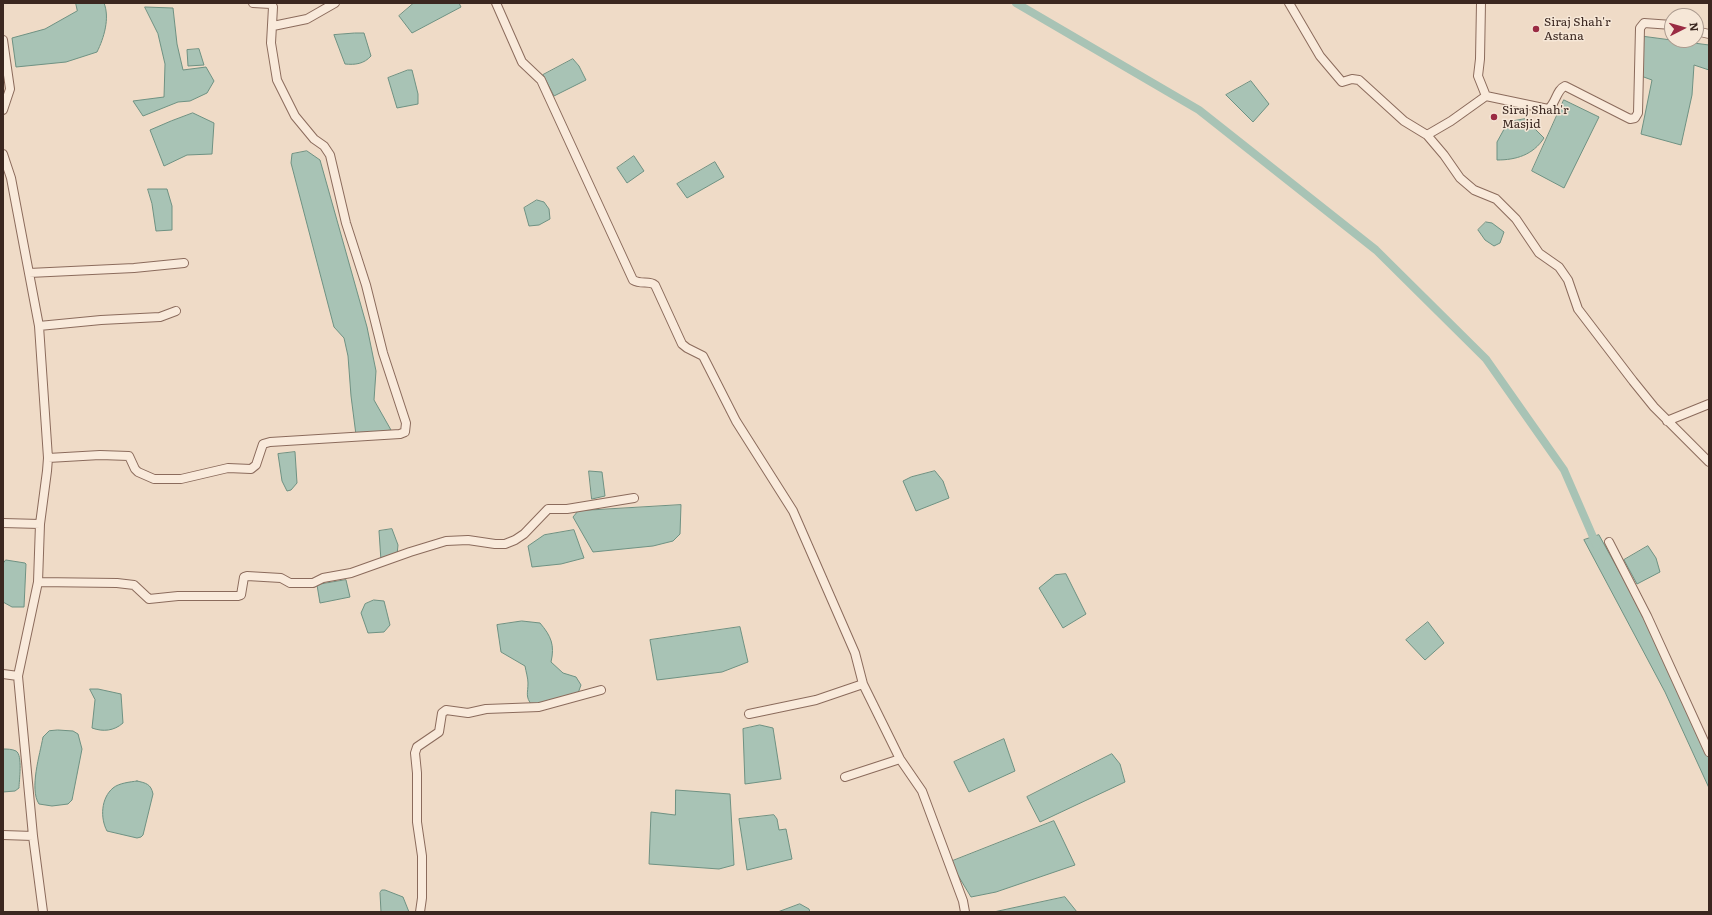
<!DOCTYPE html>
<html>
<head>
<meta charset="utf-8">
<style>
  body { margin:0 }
  #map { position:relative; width:1712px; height:915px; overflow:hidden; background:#efdbc7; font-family:Literata,serif }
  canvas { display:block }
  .frame { position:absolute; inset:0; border:4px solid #3b2720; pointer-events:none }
  .north { position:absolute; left:1664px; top:8px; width:40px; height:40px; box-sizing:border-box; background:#f6e7d7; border:1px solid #ab9a8e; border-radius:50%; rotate:84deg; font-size:11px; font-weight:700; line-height:16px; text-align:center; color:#3b2720 }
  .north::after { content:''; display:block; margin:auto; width:14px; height:18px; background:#9a2b43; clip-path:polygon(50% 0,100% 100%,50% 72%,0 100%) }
</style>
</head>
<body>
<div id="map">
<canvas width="1712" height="915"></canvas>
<div class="frame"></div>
<div class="north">N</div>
</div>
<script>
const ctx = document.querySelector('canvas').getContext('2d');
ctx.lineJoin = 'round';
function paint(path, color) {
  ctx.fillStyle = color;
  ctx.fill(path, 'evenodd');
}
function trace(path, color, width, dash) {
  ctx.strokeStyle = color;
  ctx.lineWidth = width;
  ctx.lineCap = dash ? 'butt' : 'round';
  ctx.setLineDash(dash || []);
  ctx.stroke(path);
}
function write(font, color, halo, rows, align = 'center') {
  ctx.font = font + ' Literata,serif';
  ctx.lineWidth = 3;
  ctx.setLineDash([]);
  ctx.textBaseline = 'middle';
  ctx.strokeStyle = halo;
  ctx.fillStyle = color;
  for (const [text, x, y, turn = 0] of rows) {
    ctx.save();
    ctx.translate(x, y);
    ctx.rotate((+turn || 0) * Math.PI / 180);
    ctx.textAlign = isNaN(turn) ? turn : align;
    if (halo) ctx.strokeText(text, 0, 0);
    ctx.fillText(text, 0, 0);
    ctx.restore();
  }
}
const water = new Path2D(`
  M76,3H104C110,18 104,38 97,52L66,62L16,67L12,38L45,29L77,11Z
  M414,3H459L461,7L412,33L399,16Z
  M145,7L173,8L177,44L183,70L206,67L214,81L207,93L190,101L178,102L143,116L133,101L164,97L165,64L158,34Z
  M355,33H364L371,56C364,64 355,65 345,64L334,35Z
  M1641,36L1709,45V70L1694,65L1692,95L1681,145L1641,134L1652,80L1641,76Z
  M199,49L204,65L188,66L187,50Z
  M573,59L579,66L586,80L554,96L543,75Z
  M408,70H412L418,94V104L397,108L388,78Z
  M1251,81L1269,104L1253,122L1226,95Z
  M1564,100L1599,117L1564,188L1532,171Z
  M193,113L214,123L212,154L187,155L164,166L150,130L171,121Z
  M1525,119L1544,138C1533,155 1516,160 1497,160V142L1508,122Z
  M307,151L320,160L367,327L376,371L374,400L391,430L356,435L351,396L348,356L344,338L334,327L291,163L292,154Z
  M634,156L644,171L627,183L617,168Z
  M715,162L724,177L687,198L677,184Z
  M148,189H167L172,206V230L156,231L152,204Z
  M537,200L544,202L549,209L550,219L539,225L529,226L524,208Z
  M1486,222L1492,223L1504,232L1500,243L1494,246L1485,240L1478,230Z
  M295,452L297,483L291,490L287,491L282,481L278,454Z
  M589,471L602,472L605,496L592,499Z
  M935,471L943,481L949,498L916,511L903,481L911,477Z
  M681,505L680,534L673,541L653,546L593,552L573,517L578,511Z
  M392,529L398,545L397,555L381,561L379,531Z
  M574,530L584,558L561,564L532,567L528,546L544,535Z
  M1599,535L1640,609L1709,758V788L1665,692L1584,540Z
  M1648,546L1656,558L1660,572L1637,584L1624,560Z
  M6,560L25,563L26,564L24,607H12L3,602V564Z
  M1066,574L1086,614L1063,628L1039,588L1055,575Z
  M346,580L350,597L320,603L317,585Z
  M374,600L384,601L390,625L384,632L368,633L361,613L365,604Z
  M522,621L540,623C551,636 555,645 551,662L563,673L576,677L581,685L577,696L532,705C525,697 528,693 528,683C528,678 526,672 525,666L501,652L497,625Z
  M1428,622L1444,643L1425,660L1406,640Z
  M740,627L748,662L722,672L657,680L650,640Z
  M90,689H98L121,694L123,723C114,731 103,732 92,728L95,700Z
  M760,725L773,728L781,779L745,784L743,729Z
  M58,730L73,731L78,734L82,749L72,800L68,804L52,806L39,804C29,789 40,754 43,737L49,731Z
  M1004,739L1015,771L969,792L954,762Z
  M3,749C7,749 12,749 16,751C23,755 19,781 19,788L15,791L3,792Z
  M1112,754L1120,764L1125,782L1040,822L1027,797Z
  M137,781C146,783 151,784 153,794L143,835L141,837L137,838L107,831C100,818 101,798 113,788C119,783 130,782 137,781Z
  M676,790L730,794L734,865L719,869L649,864L651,812L675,815Z
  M774,815L777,819L779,830L786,829L792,859L747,870L739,819Z
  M1054,821L1075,865L996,892L971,897L950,862Z
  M382,890H385L403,897L409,912H381L380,893Z
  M1065,897L1077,912H994Z
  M800,904L809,909L810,912H778Z`);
const canal = new Path2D(`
  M1016,3L1199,110L1376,250L1486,359L1564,470L1597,546`);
const minor = new Path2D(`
  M496,3L522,62L541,80L633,280C641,285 649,280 655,285L682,344L687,348L703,356L736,421L793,511L855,653L863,684L900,759L922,791L963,901L965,912
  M1289,3L1320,56L1342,82L1352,79L1359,80L1404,121L1427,135L1451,121L1486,96L1548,109C1556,104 1556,90 1565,86L1630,119L1635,118L1638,113L1640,28L1644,23L1672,25
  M1481,3L1480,59L1478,76L1486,96
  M273,26L307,19L335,3
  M1696,31L1709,34
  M3,40L10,89L3,110
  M1427,135L1444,155L1460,178L1474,190L1496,199L1516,219L1539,253L1559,267L1568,280L1578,309L1633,381L1654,407L1709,462
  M3,154L11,178L39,326L48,458L47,471L40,524L38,582L18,676L33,836L43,912
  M29,273L134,268L184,263
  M39,326L101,320L160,317L176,311
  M1667,421L1709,404
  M48,458L100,455L129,456L135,469L138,472L154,479H181L228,468L251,469L256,465L263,444L270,442L400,434L405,432L406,423L383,353L366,285L346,223L330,155L324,146L314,139L295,116L277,80L271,43L273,7L271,4L253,3
  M3,523L40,524
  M1609,542L1647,616L1709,752
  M38,582L117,583L134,585L149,599L178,596H238L241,595L244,577L247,576L281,578L290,583H313L323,578L351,573L410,552L446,541L468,540L495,544H505L515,540L524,534L548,509H567L634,498
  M3,674L18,676
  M749,714L816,700L863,684
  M845,777L900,759
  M3,835L33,836
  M420,912L422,898V856L417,822V773L415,753L417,747L439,732L442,713L446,710L468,713L486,709L539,707L601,690`);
const markers = [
  [1536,29,4,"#9a2b43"],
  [1494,117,4,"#9a2b43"]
];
const poiNames = [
  ["Siraj Shah'r",1544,22],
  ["Astana",1544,36],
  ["Siraj Shah'r",1502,110],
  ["Masjid",1502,124]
];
paint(water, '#a8c3b5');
trace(water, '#6e9182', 1);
trace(canal, '#a8c3b5', 8);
trace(minor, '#8b6b5c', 10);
trace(minor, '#f9eadb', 8);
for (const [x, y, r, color] of markers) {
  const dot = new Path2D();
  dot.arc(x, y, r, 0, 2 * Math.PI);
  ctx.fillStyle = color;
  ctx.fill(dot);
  trace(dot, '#f6e7d7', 1.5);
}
write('12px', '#3b2720', '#f6e7d7', poiNames, 'left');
</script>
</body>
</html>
